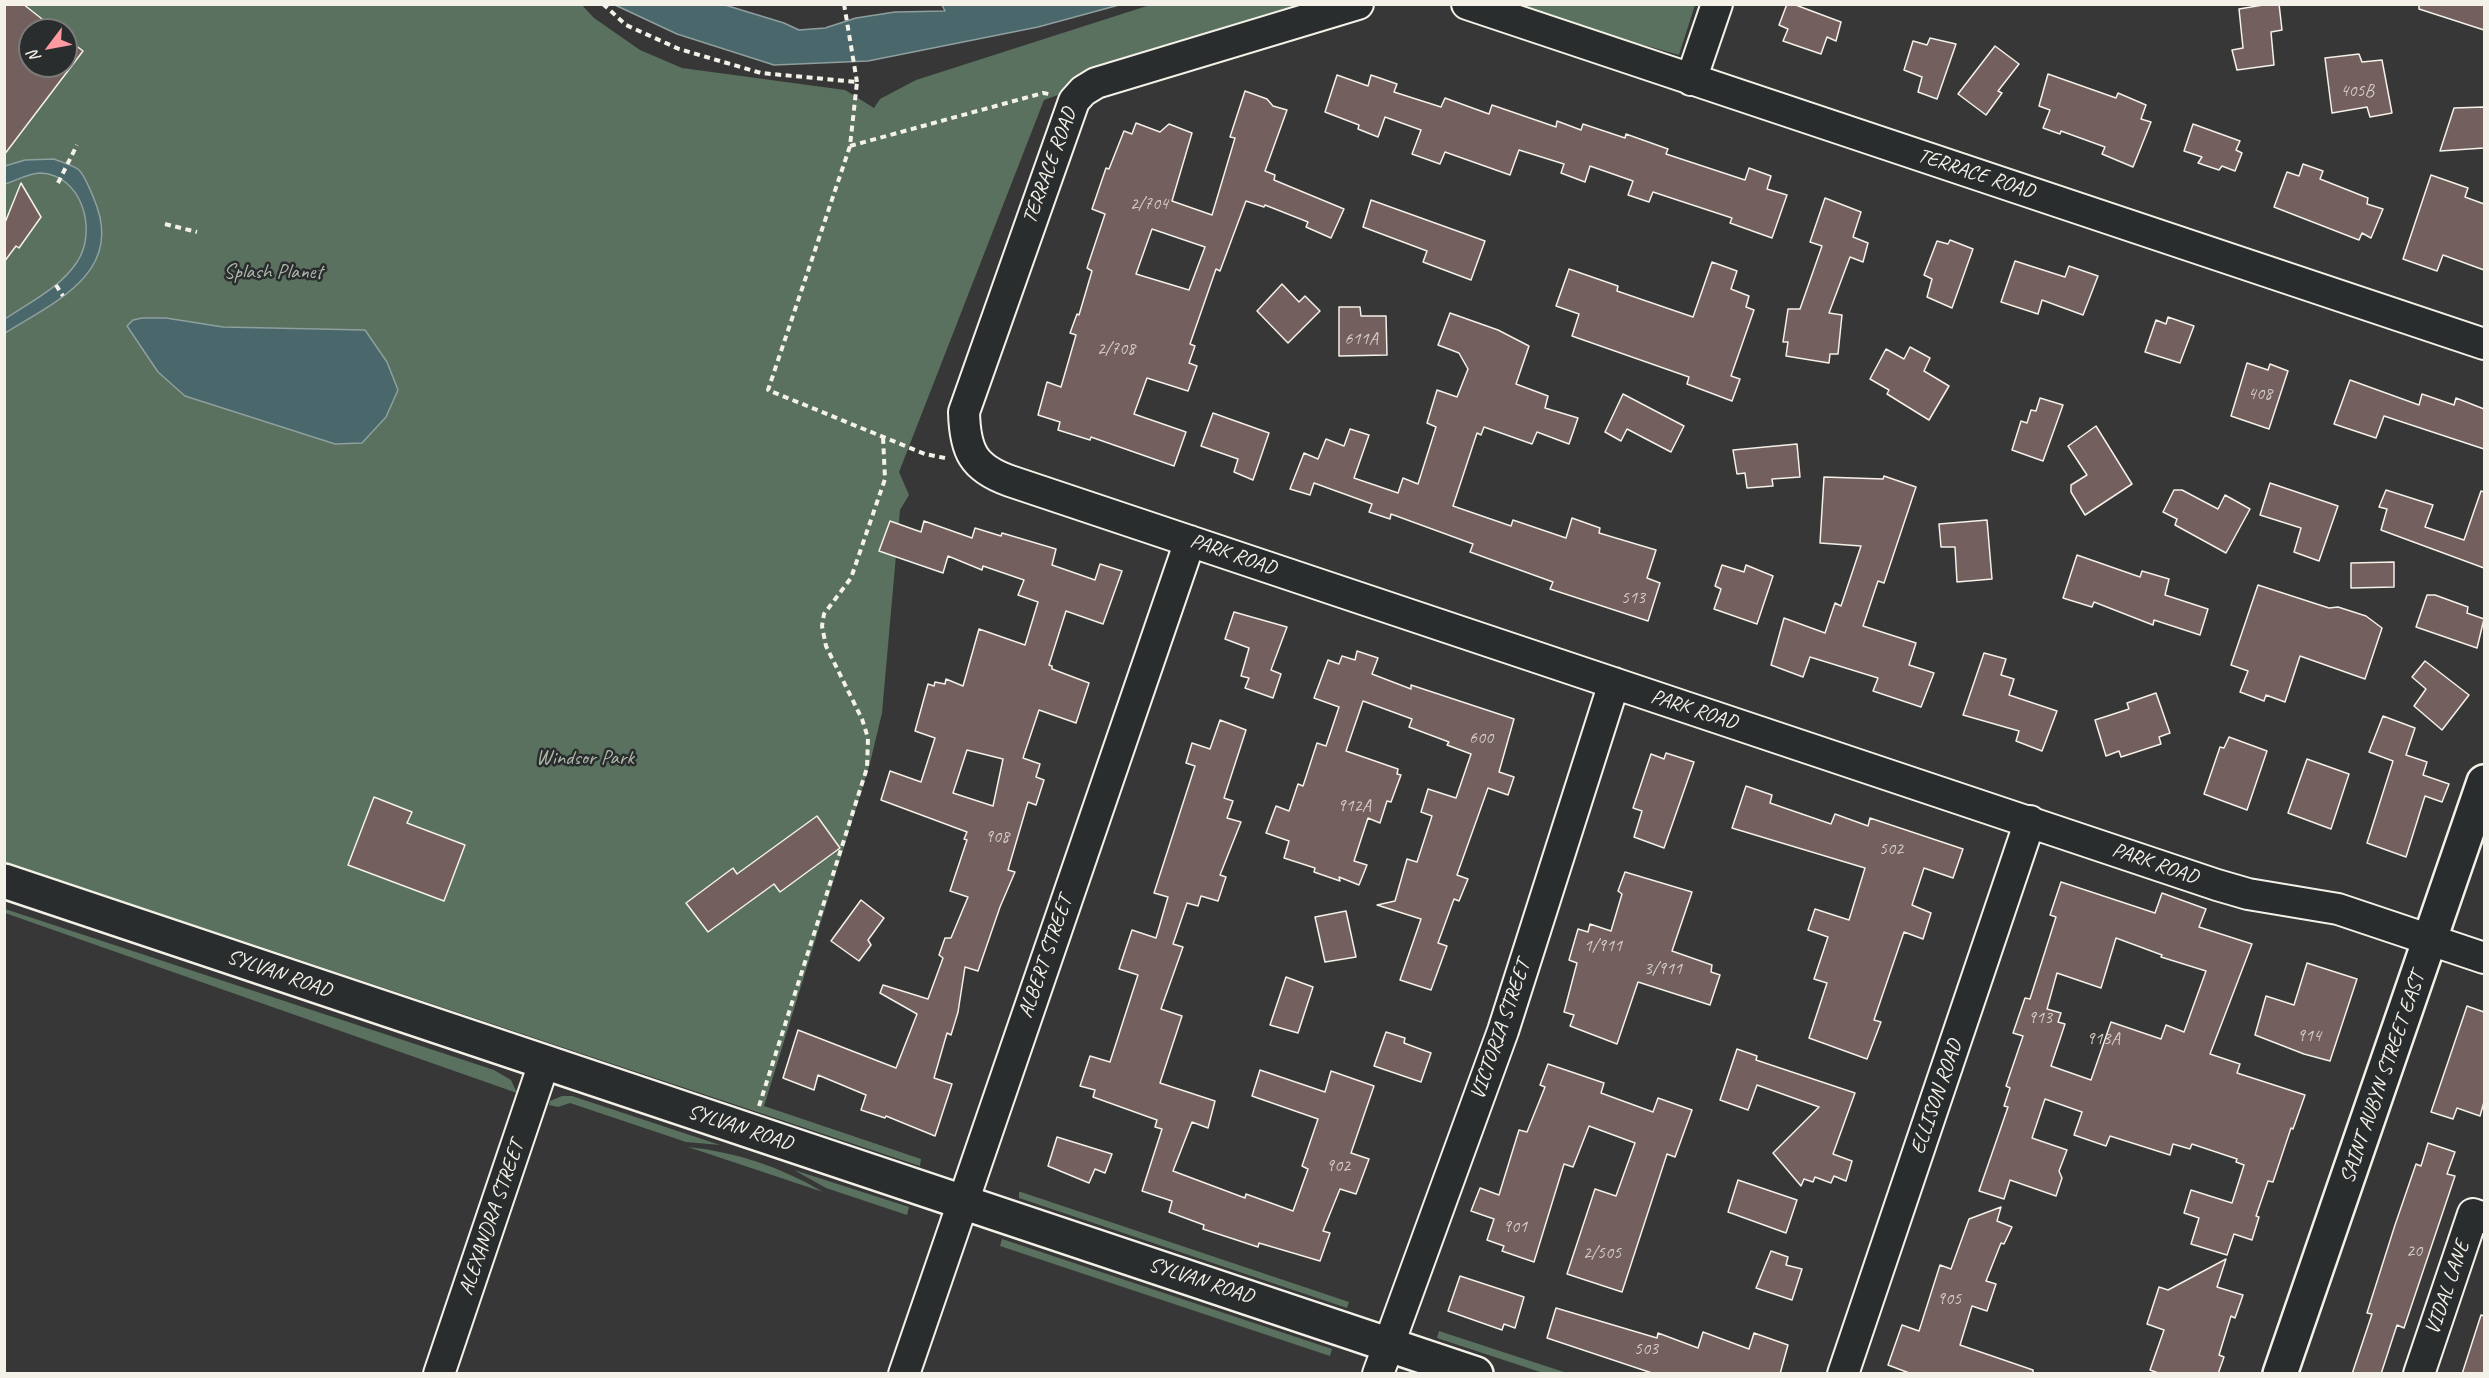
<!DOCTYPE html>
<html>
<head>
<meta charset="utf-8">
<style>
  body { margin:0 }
  #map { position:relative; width:2489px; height:1378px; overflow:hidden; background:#383738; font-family:Caveat,sans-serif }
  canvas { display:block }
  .frame { position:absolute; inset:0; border:6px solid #f4f1e8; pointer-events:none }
  .north { position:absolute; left:18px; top:18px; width:60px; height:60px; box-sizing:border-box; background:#2a2d2e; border:2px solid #7b7b78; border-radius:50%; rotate:238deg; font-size:16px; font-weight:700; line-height:24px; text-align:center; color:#f4f1e8 }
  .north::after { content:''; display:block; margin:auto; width:21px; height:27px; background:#ff9aa2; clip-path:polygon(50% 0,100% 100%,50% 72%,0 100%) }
</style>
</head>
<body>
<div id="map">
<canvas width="2489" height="1378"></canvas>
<div class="frame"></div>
<div class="north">N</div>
</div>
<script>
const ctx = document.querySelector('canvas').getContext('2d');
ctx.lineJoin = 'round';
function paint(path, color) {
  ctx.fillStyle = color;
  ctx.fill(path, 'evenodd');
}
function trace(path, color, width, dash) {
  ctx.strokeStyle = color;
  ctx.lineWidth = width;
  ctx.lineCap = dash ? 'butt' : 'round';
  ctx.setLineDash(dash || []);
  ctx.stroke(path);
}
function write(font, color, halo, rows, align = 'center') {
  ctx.font = font + ' Caveat,sans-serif';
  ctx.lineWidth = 5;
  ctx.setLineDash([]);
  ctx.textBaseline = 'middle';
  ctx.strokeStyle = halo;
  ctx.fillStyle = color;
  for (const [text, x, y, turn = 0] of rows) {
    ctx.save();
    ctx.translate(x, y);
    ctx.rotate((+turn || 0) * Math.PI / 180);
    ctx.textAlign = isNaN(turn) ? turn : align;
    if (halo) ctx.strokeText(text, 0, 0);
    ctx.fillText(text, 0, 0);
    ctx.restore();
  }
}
const green = new Path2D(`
  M5,5H582L594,18L640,50L682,68L845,90L874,108L880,99L916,80L1150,5H1312L1044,100L899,472L909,495L900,510L882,713L870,763L764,1106L921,1159L920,1166L5,862ZM30,30H66V66H30Z
  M1504,5H1695L1679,55Z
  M5,909L494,1070L511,1080L517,1093L5,913Z
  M562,1096H572L720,1145L686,1142L570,1103L558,1107L549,1105L550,1101Z
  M688,1147C736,1152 781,1167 823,1192Z
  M794,1170L909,1207L907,1215L826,1188Z
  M1019,1192H1021L1349,1302L1347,1308L1019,1198Z
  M1002,1239L1332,1349L1330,1356L1000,1246Z
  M1439,1331L1567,1373H1543L1437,1338Z`);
const water = new Path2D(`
  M615,5H725L784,23L799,30L825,28L856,18L895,12L945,11L942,5H1119L1038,27L868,61L774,65L677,34Z
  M54,159C61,162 73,165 79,170C85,176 94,198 97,207C121,275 51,304 5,333V319C30,302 60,288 77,262C98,231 82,174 40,173C29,173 15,181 5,184V166L25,160Z
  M142,318H166L223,327L365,330L387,362L398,390L386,417L362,443L335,444L185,396L158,372L127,326L133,320Z`);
const building = new Path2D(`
  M4,4H23L56,30H30V66H66V38L83,51L4,155Z
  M1787,4H1793L1841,22L1836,41L1827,37L1821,54L1783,41L1788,29L1779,25Z
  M2269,4H2279L2282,30L2271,32L2274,65L2237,70L2232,50L2243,48L2239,9Z
  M2419,4H2484V30L2419,9Z
  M1930,38L1956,44L1937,99L1918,92L1922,77L1904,70L1913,41L1927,45Z
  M1995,46L2019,64L1998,91L2002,93L1986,115L1958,94Z
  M2359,54L2362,62L2382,60L2392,113L2370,117L2367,107L2332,113L2325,58Z
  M2048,74L2116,98L2118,93L2146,105L2141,119L2151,122L2133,167L2102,154L2105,147L2061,131L2060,134L2043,128L2050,110L2039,106Z
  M1337,75L1368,86L1371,75L1397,84L1394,92L1441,107L1445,98L1489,114L1492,105L1556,127L1557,121L1581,130L1583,124L1625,138L1626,134L1668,149L1666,154L1745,180L1749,168L1771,176L1767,189L1787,195L1772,238L1730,223L1732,218L1653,192L1649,202L1628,195L1633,181L1590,166L1585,182L1561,173L1564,164L1519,150L1510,175L1445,152L1440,164L1412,154L1421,130L1385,117L1378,137L1358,129L1359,125L1325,112Z
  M1245,91L1267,99L1273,106L1287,110L1265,171L1275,175L1274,180L1344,209L1331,238L1306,227L1308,222L1265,205L1264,207L1246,201L1220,271L1216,269L1190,344L1195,346L1189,363L1197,366L1188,391L1147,378L1134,414L1186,432L1174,466L1091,437L1090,440L1058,430L1060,422L1038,415L1047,382L1061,387L1076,335L1070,333L1077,314L1079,315L1092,271L1087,268L1105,214L1092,209L1106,168L1109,169L1124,131L1132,134L1136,123L1160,132L1169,124L1192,133L1172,201L1212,215L1235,138L1230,137ZM1152,229L1205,247L1189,290L1136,274Z
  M2484,107V148L2440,151L2454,108Z
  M2193,124L2240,141L2236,150L2242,153L2235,171L2222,166L2219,170L2198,163L2202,157L2184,151Z
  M2303,164L2323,171L2320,179L2368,198L2367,204L2383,209L2371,238L2362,233L2359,240L2274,207L2287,172L2299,176Z
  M2431,175L2468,188L2465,197L2484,204V270L2443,255L2437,271L2403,259Z
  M21,183L41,217L19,248L16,246L4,262V225Z
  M1825,198L1861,212L1853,237L1868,243L1863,262L1850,257L1829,313L1842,315L1838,354H1830L1829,363L1786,356L1788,342H1783L1788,309H1800L1822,246L1810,242Z
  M1371,200L1485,241L1471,280L1423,262L1427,251L1363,227Z
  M1950,240L1973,249L1952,308L1927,297L1932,279L1924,275L1937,241L1948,244Z
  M2015,261L2065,277L2069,266L2098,276L2083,315L2042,300L2038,314L2001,302Z
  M1712,262L1737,271L1731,289L1749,296L1746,307L1754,310L1731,376L1740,379L1732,401L1687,384L1689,377L1572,336L1579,314L1556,306L1569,269L1618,286L1617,291L1693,317Z
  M1282,284L1299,302L1305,296L1320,311L1288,343L1257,311Z
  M1339,307H1360L1361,316H1386L1387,355L1339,356Z
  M1450,313L1498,330L1529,346L1516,384L1548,396L1545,408L1578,418L1569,444L1537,432L1532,444L1484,427L1481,435L1477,433L1453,506L1511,526L1513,520L1566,538L1572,518L1600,528L1599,533L1656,550L1647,578L1660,583L1648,621L1550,589L1553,582L1470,552L1473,544L1391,514L1390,519L1369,512L1372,504L1314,483L1310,495L1290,489L1304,453L1318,459L1326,439L1344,446L1350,429L1369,435L1354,478L1398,493L1403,478L1418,484L1436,427L1427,423L1437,390L1457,397L1468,369L1459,353L1438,345Z
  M2168,317L2194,326L2180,363L2145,352L2156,320L2166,324Z
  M1910,347L1930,358L1924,371L1949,386L1929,420L1887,394L1889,390L1870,379L1886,349L1904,359Z
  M2247,363L2268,370L2270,364L2288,371L2269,429L2231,416Z
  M2350,380L2419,405L2422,394L2454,405L2456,398L2484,409V449L2384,416L2376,438L2334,424Z
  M1623,394L1684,426L1671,452L1627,429L1621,441L1605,432Z
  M2040,398L2063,405L2043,461L2012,450L2021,421L2027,423L2031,410L2036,411Z
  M1213,413L1269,433L1253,480L1234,472L1238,459L1201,446Z
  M2096,426L2132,484L2085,515L2071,492V485L2087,475L2068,446Z
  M1797,444L1800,477L1772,479L1773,486L1747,488L1745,473L1737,474L1733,450Z
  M1884,476L1916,487L1884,583L1878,581L1863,626L1916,643L1909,665L1934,673L1921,707L1873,691L1878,678L1810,657L1803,677L1771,665L1784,618L1825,633L1835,603L1841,606L1861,546L1820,543L1824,477L1883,479Z
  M2270,483L2338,506L2319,561L2294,552L2301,528L2260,515Z
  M2174,490H2182L2218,509L2225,495L2250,509L2226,553L2175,525L2177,519L2163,512Z
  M2386,490L2433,505L2425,527L2464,540L2481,491L2484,492V568L2381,530L2387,509L2379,507Z
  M1987,520L1992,579L1957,582L1955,547H1941L1939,524Z
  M890,521L921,532L924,521L972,538L975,528L1001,536L1002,533L1056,549L1052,565L1095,580L1100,564L1122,571L1103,624L1066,611L1049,665L1052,666V669L1089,683L1076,723L1039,710L1023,758L1040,764L1036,777L1044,780L1036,805L1028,802L1008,870L1015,872L1000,907L978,971L965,967L958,1012L951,1035L947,1033L934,1078L952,1084L935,1136L886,1116L885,1118L861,1110L866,1095L818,1075L814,1090L783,1078L798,1030L896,1068L917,1014L880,993L883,985L928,999L943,958L939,955L945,938H951L968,897L950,891L967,840L964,839L967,832L881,800L890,771L921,782L935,738L915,731L928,684L934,686L935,682L945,684L946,679L963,686L979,629L1025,645L1038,602L1018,595L1024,580L983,566L982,570L948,556L943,573L879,551ZM967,750L1003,759L993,806L953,793Z
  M2077,555L2140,577L2142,571L2169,579L2165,595L2208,609L2200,635L2154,620L2153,625L2094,602L2092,607L2063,598Z
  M2394,562V587L2351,588V563Z
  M1722,565L1744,572L1746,565L1773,576L1757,624L1714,609L1721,589L1715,586Z
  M2258,585L2329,608L2338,607L2366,616L2382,628L2365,679L2300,656L2285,702L2266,695L2264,701L2240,692L2248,671L2231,665Z
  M2427,595H2435L2468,607L2467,613L2484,619L2477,648L2416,627Z
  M1234,612L1287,627L1271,670L1281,674L1273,698L1245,688L1249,678L1241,676L1249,648L1225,639Z
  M1357,651L1378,658L1372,674L1411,689V685L1514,719L1499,772L1514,777L1508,795L1488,788L1457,875L1468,879L1459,901L1454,899L1438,943L1447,946L1431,990L1400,980L1421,919L1377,905L1395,901L1407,859L1417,862L1432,816L1421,812L1428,789L1456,798L1471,754L1447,745L1449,742L1409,727L1412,719L1363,701L1346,751L1398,769L1397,774L1401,775L1391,802L1387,801L1380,823L1368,818L1354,861L1367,865L1359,885L1339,877L1340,881L1314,872L1315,868L1284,858L1289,841L1266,833L1276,806L1289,811L1298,784L1303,786L1317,743L1326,746L1339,707L1314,698L1328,660L1339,664L1342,656L1355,660Z
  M1984,653L2006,659L2001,675L2014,679L2009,695L2057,711L2042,751L2016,741L2019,731L1963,715Z
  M2425,661L2469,695L2442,730L2414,706L2426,689L2412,677Z
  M2156,693L2170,733L2159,737L2161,744L2121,757L2119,751L2106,756L2095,720L2129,709L2127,703Z
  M2383,716L2415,728L2406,755L2427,762L2423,775L2449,784L2442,802L2425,796L2406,857L2367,843L2393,761L2369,752Z
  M1220,720L1246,730L1224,798L1233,801L1227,818L1241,822L1220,875L1226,877L1218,901L1201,896L1198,906L1187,903L1173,944L1183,947L1161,1009L1182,1016L1160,1083L1215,1101L1208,1128L1192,1122L1173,1171L1245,1198L1246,1194L1293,1211L1308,1169L1302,1166L1318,1119L1252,1096L1260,1070L1325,1092L1331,1071L1374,1086L1351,1153L1369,1159L1356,1194L1340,1189L1323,1231L1330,1233L1320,1261L1259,1243L1258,1247L1203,1229L1204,1225L1169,1212L1172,1201L1142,1191L1162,1129L1155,1127L1157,1120L1093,1097L1095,1090L1080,1086L1090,1056L1110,1062L1138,975L1119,969L1132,930L1156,938L1168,897L1154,893L1195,766L1186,763L1192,743L1210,749Z
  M2229,737L2267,751L2247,810L2204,794L2220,747L2224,748Z
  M1666,753L1694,762L1664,848L1634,837L1642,811L1633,808L1651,754L1664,759Z
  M2307,759L2349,774L2331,829L2288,813Z
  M1746,786L1772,795L1770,803L1831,824L1835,814L1868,826L1870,818L1963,849L1953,878L1924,868L1912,905L1931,913L1923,939L1904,932L1874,1020L1881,1022L1867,1059L1809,1038L1827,983L1814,979L1828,937L1808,930L1815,909L1849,920L1865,868L1732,828Z
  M374,797L412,812L407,823L465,845L444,901L348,865Z
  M817,816L840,848L780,892L774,884L708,932L686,903L733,868L737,874Z
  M1625,872L1692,892L1672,951L1712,965L1711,972L1720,975L1710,1005L1638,982L1617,1044L1570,1026L1574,1015L1564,1012L1577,963L1569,960L1578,929L1588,932L1590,924L1611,931L1622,894L1618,891Z
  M2061,882L2155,913L2162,893L2206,909L2199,927L2252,944L2210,1054L2240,1064L2237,1073L2305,1095L2293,1129L2291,1128L2273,1182L2268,1181L2256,1216L2259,1217L2252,1240L2234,1234L2227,1255L2191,1244L2199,1218L2184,1213L2191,1190L2232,1203L2244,1165L2236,1162L2237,1159L2192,1144L2190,1149L2173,1144L2170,1155L2110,1136L2106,1146L2074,1135L2082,1112L2045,1099L2032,1138L2067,1150L2059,1171L2062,1178L2056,1196L2010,1180L2004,1199L1979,1191L2008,1107L2004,1106L2010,1088L2006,1086L2023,1036L2013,1033L2025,998L2030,999L2056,917L2050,915ZM2116,938L2162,955L2161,957L2206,971L2184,1032L2166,1025L2161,1039L2111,1022L2091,1080L2051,1066L2065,1024L2058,1022L2061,1013L2047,1009L2057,973L2101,988Z
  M861,900L884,918L868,940L871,945L859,961L831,941Z
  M1346,911L1356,957L1325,962L1315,917Z
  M2307,963L2357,979L2330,1061L2304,1054L2255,1035L2266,996L2294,1005Z
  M1286,977L1313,987L1298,1033L1270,1025Z
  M2467,1006L2484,1012V1102L2480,1116L2457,1108L2453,1119L2431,1112Z
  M1386,1032L1405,1038L1404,1043L1431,1053L1421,1082L1374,1066Z
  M1737,1049L1757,1056L1756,1060L1855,1093L1833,1154L1852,1161L1846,1181L1834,1176L1831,1183L1815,1177L1813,1182L1804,1179L1801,1186L1773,1153L1819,1107L1757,1085L1748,1110L1720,1100Z
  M1548,1064L1604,1083L1601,1093L1653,1112L1658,1098L1692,1110L1675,1157L1667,1154L1622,1292L1567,1274L1595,1189L1616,1196L1635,1143L1589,1126L1573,1167L1564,1164L1534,1262L1502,1251L1504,1246L1487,1240L1494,1219L1471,1211L1480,1188L1499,1195L1519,1130L1527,1132L1545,1087L1540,1085Z
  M1057,1137L1112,1154L1105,1173L1095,1169L1089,1183L1048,1166Z
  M2428,1143L2455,1152L2447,1174L2455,1176L2404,1328L2397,1325L2381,1374H2352L2372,1314L2367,1313L2395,1225L2416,1164L2421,1166Z
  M1738,1180L1797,1200L1786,1233L1728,1212Z
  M2001,1207L1997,1221L2012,1227L2004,1244L2001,1243L1986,1281L1996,1284L1987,1311L1972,1306L1960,1345L2033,1370V1374H1912L1888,1365L1902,1325L1919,1331L1940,1265L1951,1269L1969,1219Z
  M1771,1251L1788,1257L1786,1265L1802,1269L1792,1300L1756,1288Z
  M2226,1259L2217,1287L2243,1295L2235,1318L2231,1316L2219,1355L2224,1357L2218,1374H2161L2150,1370L2164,1330L2147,1324L2159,1287L2168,1290Z
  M1460,1276L1524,1297L1515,1328L1504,1324L1502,1330L1448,1311Z
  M1556,1308L1657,1338L1658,1333L1698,1348L1703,1332L1749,1349L1754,1333L1788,1345L1780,1374H1655L1547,1338Z
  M2481,1315L2484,1316V1374H2462Z`);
const path = new Path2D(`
  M603,4L626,25L679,49L761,73L857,82L850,146L768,390L925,454L945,458
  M844,4L857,82
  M850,146L1043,93L1049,94
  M58,183L77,145
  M165,224L197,232
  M56,285L63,296
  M759,1106L867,768L868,738L862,719L826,646L822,626L824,614L851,578L885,479L883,437`);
const minor = new Path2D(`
  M1358,4L1096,83L1083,91L1074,101L964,412C965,451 973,468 1010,481L2217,885L2248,894L2338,909L2484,958
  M1467,4L2484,344
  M1691,80L1717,4
  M439,1374L544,1063
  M904,1374L1190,541
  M1378,1374L1503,1031L1614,683
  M1843,1374L2030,821
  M2419,1374L2473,1214L2484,1218`);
const tertiary = new Path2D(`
  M4,881L1476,1374`);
const secondary = new Path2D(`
  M2280,1374L2484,782`);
const numberNames = [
  ["405B",2357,91],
  ["2/704",1149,204],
  ["611A",1361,339],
  ["2/708",1116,349],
  ["408",2260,394],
  ["513",1633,598],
  ["600",1481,738],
  ["912A",1354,806],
  ["908",997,837],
  ["502",1891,849],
  ["1/911",1603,946],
  ["3/911",1663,969],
  ["913",2040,1018],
  ["914",2309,1036],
  ["913A",2103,1039],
  ["902",1338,1166],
  ["901",1515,1227],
  ["20",2414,1251],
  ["2/505",1602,1253],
  ["905",1949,1299],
  ["503",1646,1349]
];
const streetNames = [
  ["TERRACE ROAD",1050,166,-70],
  ["TERRACE ROAD",1976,174,18],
  ["PARK ROAD",1233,555,19],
  ["PARK ROAD",1694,710,18],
  ["PARK ROAD",2155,864,19],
  ["ALBERT STREET",1046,957,-71],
  ["SYLVAN ROAD",279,974,19],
  ["VICTORIA STREET",1501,1030,-71],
  ["SAINT AUBYN STREET EAST",2383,1078,-71],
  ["ELLISON ROAD",1937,1097,-71],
  ["SYLVAN ROAD",740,1128,18],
  ["ALEXANDRA STREET",492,1218,-71],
  ["SYLVAN ROAD",1201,1281,18],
  ["VIDAL LANE",2448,1288,-71]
];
const parkNames = [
  ["Splash Planet",273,272],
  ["Windsor Park",585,758]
];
paint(green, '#59715e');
paint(water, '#4a686c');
trace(water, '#8e9f9e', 1.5);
paint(building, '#725f5e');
trace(building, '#f4f1e8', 1.5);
trace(minor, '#f4f1e8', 34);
trace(tertiary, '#f4f1e8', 38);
trace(secondary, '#f4f1e8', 38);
trace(path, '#f4f1e8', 4, [6, 4.5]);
trace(minor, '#2a2d2e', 30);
trace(tertiary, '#2a2d2e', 33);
trace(secondary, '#2a2d2e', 33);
write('18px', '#d4ccc6', null, numberNames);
write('21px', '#f4f1e8', '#2a2d2e', streetNames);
write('21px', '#aeb7aa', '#2a2d2e', parkNames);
</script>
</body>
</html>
